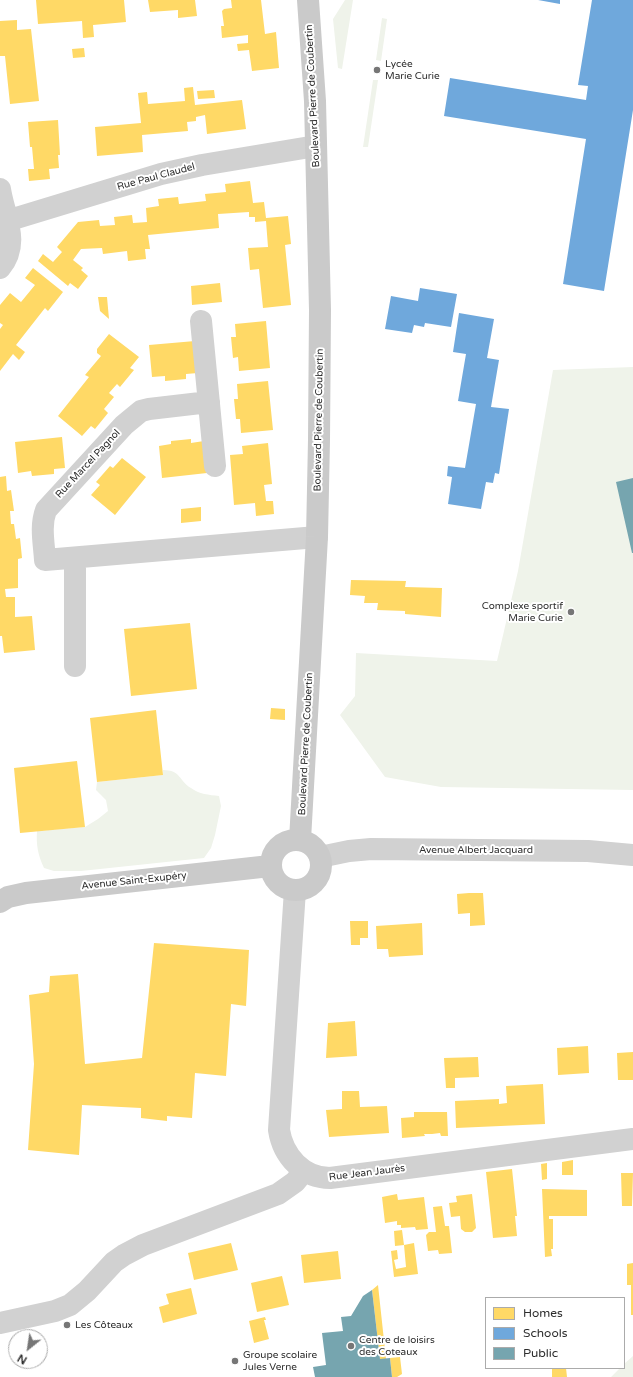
<!DOCTYPE html>
<html>
<head>
<meta charset="utf-8">
<style>
  body { margin:0 }
  #map { position:relative; width:633px; height:1377px; overflow:hidden; background:#fff; font-family:"Varela Round",sans-serif }
  canvas { display:block }
  .legend { position:absolute; left:485px; top:1297px; width:140px; height:72px; box-sizing:border-box; background:#fff; border:1px solid #ababab; margin:0; padding:5px 7px; list-style:none; font-size:12px; color:#2c2c2c }
  .legend li { display:flex; align-items:center; gap:8px; height:20px }
  .legend b { width:20px; border:1px solid #ababab }
  .north { position:absolute; left:8px; top:1329px; width:40px; height:40px; box-sizing:border-box; background:#fff; border:1px solid #ababab; border-radius:50%; rotate:210deg; font-size:11px; font-weight:700; line-height:16px; text-align:center; color:#2c2c2c }
  .north::after { content:''; display:block; margin:auto; width:14px; height:18px; background:#767676; clip-path:polygon(50% 0,100% 100%,50% 72%,0 100%) }
</style>
</head>
<body>
<div id="map">
<canvas width="633" height="1377"></canvas>
<ul class="legend">
<li><b style="height:11px;background:#ffd966"></b>Homes</li>
<li><b style="height:11px;background:#6fa8dc"></b>Schools</li>
<li><b style="height:11px;background:#76a5af"></b>Public</li>
</ul>
<div class="north">N</div>
</div>
<script>
const ctx = document.querySelector('canvas').getContext('2d');
ctx.lineJoin = 'round';
function paint(path, color) {
  ctx.fillStyle = color;
  ctx.fill(path, 'evenodd');
}
function trace(path, color, width, dash) {
  ctx.strokeStyle = color;
  ctx.lineWidth = width;
  ctx.lineCap = dash ? 'butt' : 'round';
  ctx.setLineDash(dash || []);
  ctx.stroke(path);
}
function write(font, color, halo, rows, align = 'center') {
  ctx.font = font + ' "Varela Round",sans-serif';
  ctx.lineWidth = 4;
  ctx.setLineDash([]);
  ctx.textBaseline = 'middle';
  ctx.strokeStyle = halo;
  ctx.fillStyle = color;
  for (const [text, x, y, turn = 0] of rows) {
    ctx.save();
    ctx.translate(x, y);
    ctx.rotate((+turn || 0) * Math.PI / 180);
    ctx.textAlign = isNaN(turn) ? turn : align;
    if (halo) ctx.strokeText(text, 0, 0);
    ctx.fillText(text, 0, 0);
    ctx.restore();
  }
}
const green = new Path2D(`
  M345,0H353L342,69L338,68L333,19Z
  M382,18L387,19L381,61L376,60Z
  M373,80H378L368,147H363Z
  M633,367V790L441,787L385,777L340,715L355,696L356,653L497,661L518,571L553,370Z
  M163,770C181,770 179,781 191,788C199,794 209,795 219,796L221,806L215,835L211,848L204,858L81,871H54L44,868C38,855 36,845 37,831L85,827L98,819L108,811L106,800L96,790L97,782L163,775Z
  M633,1356V1377H611L620,1368H624V1364Z`);
const homes = new Path2D(`
  M36,0H124L126,22L93,25L94,37L83,38L82,21L38,24Z
  M148,0H195L197,16L178,18V10L150,12Z
  M231,0H261L265,34L276,32L279,68L252,71L249,50L238,51L237,44L248,43V35L222,38L221,26H224L222,11L224,9L232,8Z
  M17,20V30L31,29L39,101L10,104L5,56H0V21Z
  M84,48L85,57L73,58L72,49Z
  M193,87L195,105L242,100L246,129L207,134L205,115L196,117V121L187,122L188,131L142,135L143,152L97,156L95,127L141,123L138,93L147,92L148,104L185,101L184,88Z
  M214,90L215,98L198,99L197,91Z
  M58,120L60,155H58L59,168L49,169L50,179L29,181L28,169H34L32,147H30L28,122Z
  M250,181L253,203L264,202L266,218L288,216L291,244L285,245L291,305L263,308L259,269L250,270L248,248L268,247L266,221L255,222V217H249V212L218,214L219,228L148,235L150,249H145L146,259L128,261L127,251L103,254L102,248L81,249L73,260L83,268L81,270L88,276L78,289L70,283L68,286L38,261L43,254L53,262L62,252L57,247L78,222L99,220L100,226L115,225L114,217L132,215L133,223L147,222L146,208L159,206L158,199L178,197L179,204L206,201L205,194L226,192L225,184Z
  M33,268L63,292L48,311L45,308L16,345L25,352L19,360L13,354L0,371V329L3,325L0,323V305L10,293L21,302L35,285L25,278Z
  M220,283L222,302L192,305L191,286Z
  M98,297H107L109,319L100,311Z
  M266,321L270,368L239,371L238,357L233,358L231,337H236L235,324Z
  M109,334L139,357L130,368L134,370L120,387L117,384L109,393L114,397L104,409L108,413L95,429L91,426L82,436L58,416L89,377L85,375L101,356L97,353V349Z
  M195,341L198,373L186,374V379L165,381V376L152,377L149,345Z
  M268,381L273,430L241,433L240,419H236L234,399H238L237,384Z
  M62,437L65,468L54,469V474L32,476L31,471L18,473L15,442Z
  M191,439V443L204,441L207,473L162,478L159,446L171,444V441Z
  M268,443L272,484L264,485L266,501H273L274,514L256,516L255,503L234,505L230,455L243,454L242,446Z
  M122,458L146,477L115,515L91,495L100,485L96,482L110,466L113,468Z
  M6,476L7,491L11,490L14,511H10L11,524H14L16,539L20,538L22,558L18,559V588L5,589L6,597H15V617L32,616L35,650L4,653L2,636H0V477Z
  M201,507V521L181,523V509Z
  M351,580L406,581L405,587L442,588L441,617L405,614V611L377,610L378,603H364L365,596L350,595Z
  M190,623L197,689L131,696L124,629Z
  M271,708L285,709V720L270,719Z
  M156,710L163,775L97,782L90,718Z
  M77,761L85,827L20,833L14,768Z
  M469,893H483L485,925L470,926V913L458,914L457,894Z
  M350,921H368V938H360V945H351Z
  M422,923L423,955L389,957L388,949H377L376,926Z
  M154,943L249,950L246,1006L231,1004L226,1076L195,1073L192,1118L167,1116V1121L141,1118V1108L82,1105L79,1155L28,1150L34,1064L29,995L49,992L50,976L78,974L85,1064L142,1058Z
  M355,1021L357,1056L326,1058L328,1023Z
  M588,1046L589,1073L558,1075L557,1048Z
  M633,1052V1080H618L617,1053Z
  M478,1057L479,1077L455,1078V1088H446L444,1058Z
  M543,1084L545,1124L456,1128L455,1101L499,1099V1104L507,1103L506,1086Z
  M342,1091H359L360,1107L387,1106L389,1133L329,1137L326,1110L342,1109Z
  M414,1112H447L448,1136H441L440,1133L432,1134H424L425,1136L402,1138L401,1118L414,1117Z
  M573,1160V1175H562V1162Z
  M547,1163V1179L542,1180L541,1164Z
  M512,1169L517,1216H515L517,1236L493,1238L486,1172Z
  M621,1173H633L632,1206H622Z
  M542,1189L587,1190V1216H549V1219H553V1249H551L552,1256L545,1257Z
  M397,1194L398,1200L424,1197L428,1229L416,1230L415,1227L401,1228V1225H397V1221L385,1223L382,1197Z
  M472,1194L476,1228L472,1232H465L461,1229L460,1216L451,1217L449,1203L457,1202L456,1196Z
  M442,1206L445,1226H449L452,1253L439,1254L438,1250L428,1251L426,1235L429,1232H436L433,1207Z
  M402,1230L404,1245L414,1243L418,1274L394,1277L391,1251L397,1250L398,1259L394,1260L396,1269L406,1267L404,1245L395,1246L394,1231Z
  M231,1243L238,1270L194,1280L188,1253Z
  M338,1251L341,1279L304,1283L301,1255Z
  M633,1263V1315H631V1285H627V1264Z
  M282,1276L289,1305L257,1312L251,1283Z
  M378,1285L386,1359H380L372,1290Z
  M191,1288L197,1314L163,1323L159,1307L169,1304L166,1294Z
  M265,1317L266,1320H264L269,1339L254,1343L249,1321Z
  M400,1357L402,1374L397,1377H392L390,1358Z
  M552,1368H566L567,1377H552Z`);
const schools = new Path2D(`
  M538,0H560V4Z
  M592,0H633V110L604,291L563,284L586,139L444,116L450,78L586,100L588,86L578,85Z
  M420,288L457,294L451,327L425,323L424,327L414,325L412,333L385,329L391,296L418,301Z
  M459,313L494,319L487,358L499,360L491,407L509,409L499,474L495,473L493,483L486,482L481,509L448,504L452,477L447,476L448,466L465,468L476,404L458,401L466,354L453,352Z`);
const public = new Path2D(`
  M633,478V553H632L616,482Z
  M372,1290L380,1359L390,1358L392,1377H315L313,1367L326,1365L322,1333L343,1331L341,1317L351,1316L363,1296Z`);
const street = new Path2D(`
  M0,189C4,216 21,243 0,268
  M0,223L161,174L202,165L316,146
  M201,321L215,466
  M209,402L149,409L141,411L124,425L46,510C40,526 44,543 45,560L317,537
  M75,558V666
  M320,857L349,851L371,849L588,851L633,855
  M295,890L279,1130C283,1156 303,1178 330,1178L633,1139
  M0,1323L55,1311L70,1305L87,1291L114,1262L124,1255L143,1245L278,1194L295,1182L304,1171`);
const secondary = new Path2D(`
  M271 865a25 25 0 1 1 50 0a25 25 0 1 1-50 0Z
  M300,840L317,537L319,440L320,310L315,101L308,0
  M0,902L8,897L26,893L270,866`);
const markers = [
  [377,70,4,"#767676"],
  [571,612,4,"#767676"],
  [67,1325,4,"#767676"],
  [351,1346,4,"#767676"],
  [235,1361,4,"#767676"]
];
const poiNames = [
  ["Lycée",385,64],
  ["Marie Curie",385,76],
  ["Complexe sportif",563,606,"right"],
  ["Marie Curie",563,618,"right"],
  ["Les Côteaux",75,1325],
  ["Centre de loisirs",359,1340],
  ["des Coteaux",359,1352],
  ["Groupe scolaire",243,1355],
  ["Jules Verne",243,1367]
];
const streetNames = [
  ["Boulevard Pierre de Coubertin",313,96,-93],
  ["Rue Paul Claudel",156,177,-15],
  ["Boulevard Pierre de Coubertin",319,420,-89],
  ["Rue Marcel Pagnol",88,464,-47],
  ["Boulevard Pierre de Coubertin",306,744,-87],
  ["Avenue Albert Jacquard",476,850],
  ["Avenue Saint-Exupéry",134,881,-6],
  ["Rue Jean Jaurès",367,1173,-7]
];
paint(green, '#eff3ea');
paint(homes, '#ffd966');
paint(schools, '#6fa8dc');
paint(public, '#76a5af');
trace(street, '#d1d1d1', 22);
trace(secondary, '#cacaca', 22);
for (const [x, y, r, color] of markers) {
  const dot = new Path2D();
  dot.arc(x, y, r, 0, 2 * Math.PI);
  ctx.fillStyle = color;
  ctx.fill(dot);
  trace(dot, '#fff', 1.5);
}
write('10px', '#2c2c2c', '#fff', poiNames, 'left');
write('10px', '#2c2c2c', '#fff', streetNames);
</script>
</body>
</html>
